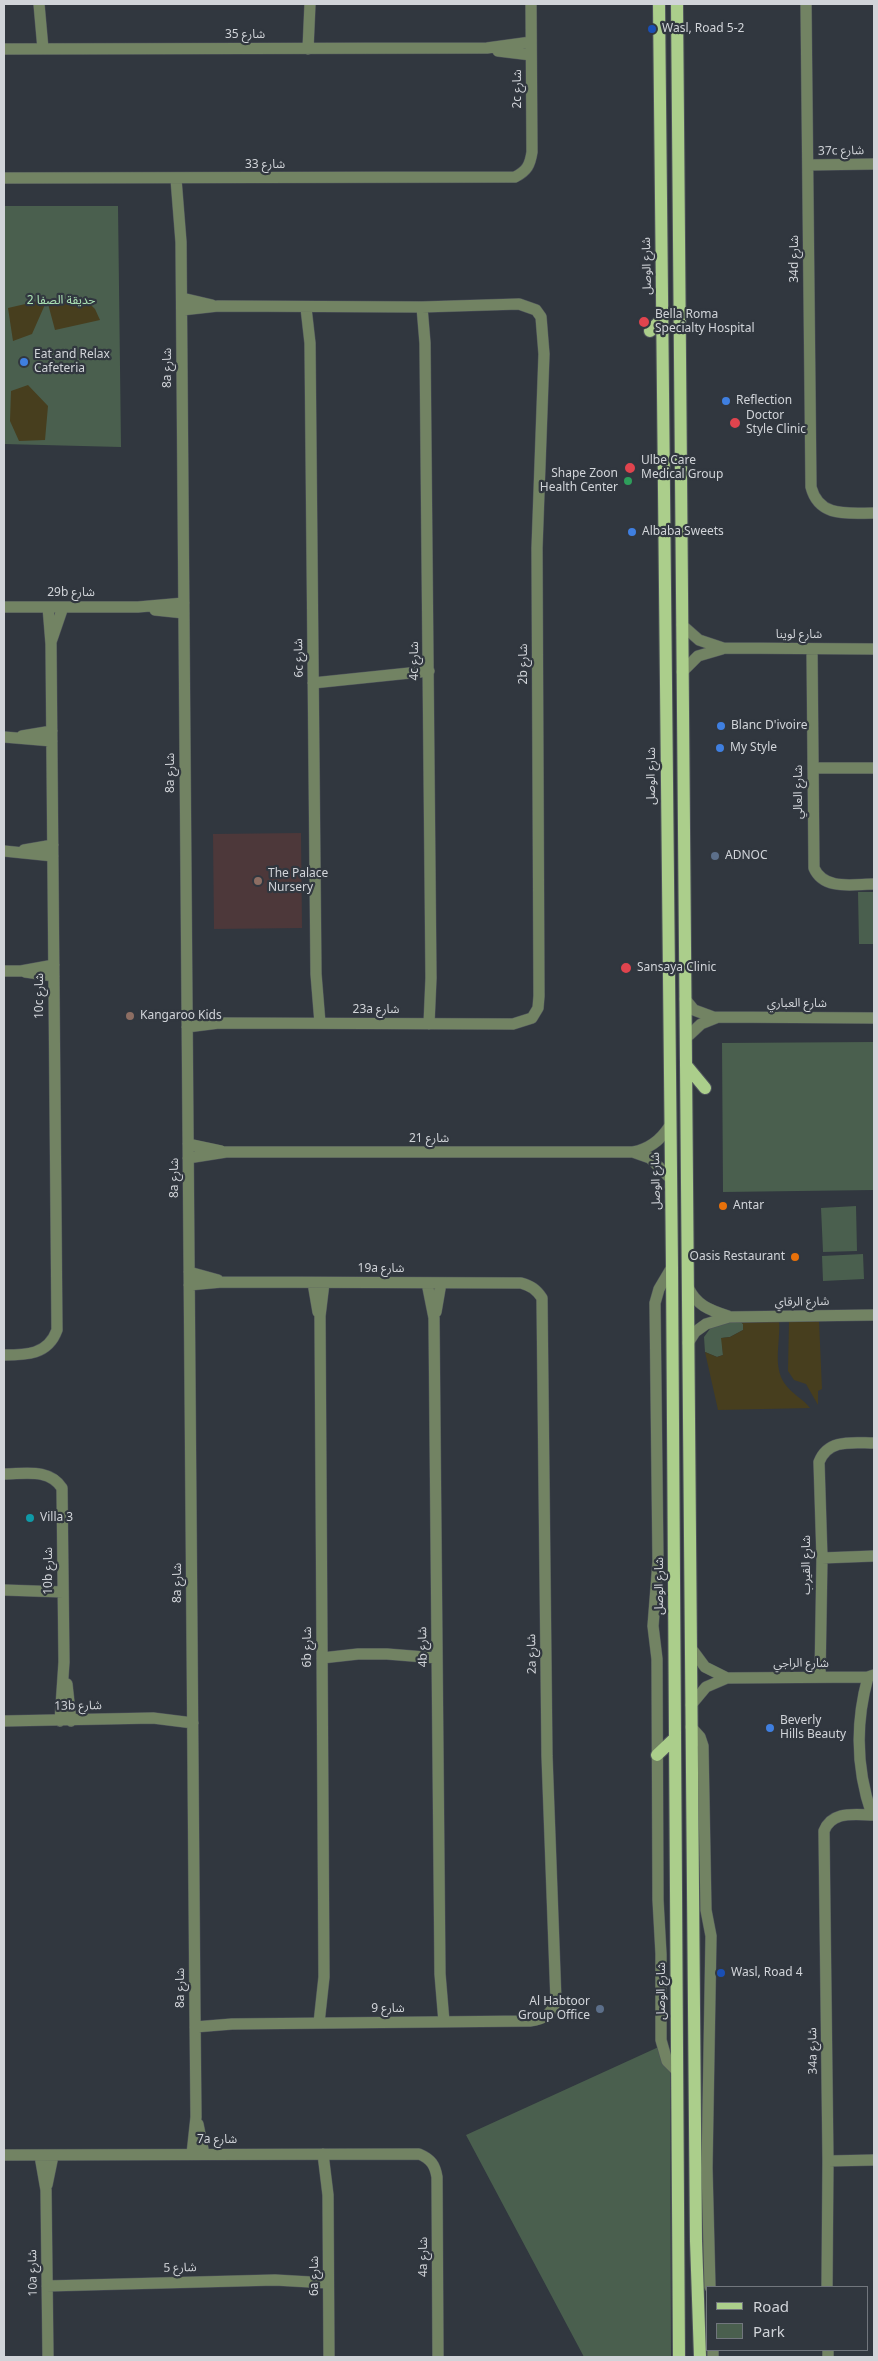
<!DOCTYPE html>
<html>
<head>
<meta charset="utf-8">
<style>
  body { margin:0 }
  #map { position:relative; width:878px; height:2361px; overflow:hidden; background:#31373f; font-family:"Noto Sans",sans-serif }
  canvas { display:block }
  .frame { position:absolute; inset:0; border:5px solid #d1d4d9; pointer-events:none }
  .legend { position:absolute; left:706px; top:2286px; width:162px; height:65px; box-sizing:border-box; background:#31373f; border:1px solid #71767d; margin:0; padding:6px 9px; list-style:none; font-size:15px; color:#d1d4d9 }
  .legend li { display:flex; align-items:center; gap:10px; height:25px }
  .legend b { width:25px; border:1px solid #71767d }
</style>
</head>
<body>
<div id="map">
<canvas width="878" height="2361"></canvas>
<div class="frame"></div>
<ul class="legend">
<li><b style="height:6px;background:#abce8b"></b>Road</li>
<li><b style="height:14px;background:#4a5f4e"></b>Park</li>
</ul>
</div>
<script>
const ctx = document.querySelector('canvas').getContext('2d');
ctx.lineJoin = 'round';
function paint(path, color) {
  ctx.fillStyle = color;
  ctx.fill(path, 'evenodd');
}
function trace(path, color, width, dash) {
  ctx.strokeStyle = color;
  ctx.lineWidth = width;
  ctx.lineCap = dash ? 'butt' : 'round';
  ctx.setLineDash(dash || []);
  ctx.stroke(path);
}
function write(font, color, halo, rows, align = 'center') {
  ctx.font = font + ' "Noto Sans","Noto Sans Arabic",sans-serif';
  ctx.lineWidth = 4.5;
  ctx.setLineDash([]);
  ctx.textBaseline = 'middle';
  ctx.strokeStyle = halo;
  ctx.fillStyle = color;
  for (const [text, x, y, turn = 0] of rows) {
    ctx.save();
    ctx.translate(x, y);
    ctx.rotate((+turn || 0) * Math.PI / 180);
    ctx.textAlign = isNaN(turn) ? turn : align;
    if (halo) ctx.strokeText(text, 0, 0);
    ctx.fillText(text, 0, 0);
    ctx.restore();
  }
}
const education = new Path2D(`
  M301,833L302,928L214,929L213,834Z`);
const green = new Path2D(`
  M4,206H118L121,447L4,444Z
  M858,892H874V944H859Z
  M874,1042V1190L723,1192L722,1043Z
  M856,1206L857,1251L823,1252L821,1208Z
  M863,1254L864,1279L823,1281L822,1256Z
  M738,1319L743,1324V1330L730,1337L722,1338L723,1355L717,1357L705,1352L704,1337L712,1326Z
  M663,2045H668L670,2054L671,2357H584L466,2135Z`);
const sand = new Path2D(`
  M47,299L90,304L95,309L100,320L55,330L47,300L32,334L13,341L8,308Z
  M28,385L48,406L45,440L19,441L10,421L11,391Z
  M738,1319L779,1320C781,1341 772,1366 785,1384C792,1394 803,1399 810,1408L718,1410L705,1352L717,1357L723,1355L721,1338L730,1337L743,1330V1324Z
  M789,1321H819L822,1389L818,1391V1405L806,1384L794,1380L788,1371Z`);
const minor = new Path2D(`
  M39,4L43,49
  M806,4L811,487C819,518 848,513 874,513
  M4,49L487,48L531,42
  M308,49L310,4
  M498,51L531,55
  M808,165L874,164
  M4,178L515,177C527,171 530,165 532,152L531,4
  M176,179L181,242L195,2016L196,2117L192,2154
  M182,298L212,305
  M422,307L425,343L431,978L429,1024
  M306,308L310,343L316,974L320,1023
  M182,310L218,306L422,307L519,304L536,310L541,317L544,354L537,548L539,996L538,1008L532,1018L513,1024L219,1023L187,1027
  M4,607H138L184,603
  M155,610L184,613
  M682,625L699,640L723,648L874,649
  M51,642L63,607
  M812,649L814,868C824,891 854,884 874,884
  M682,672L698,656L722,649
  M313,683L429,671
  M22,736L52,731
  M4,737L52,741
  M813,768H874
  M24,850L53,845
  M4,851L53,856
  M4,971H21L54,965
  M25,972L54,976
  M685,999L694,1010L713,1017L874,1018
  M686,1038L701,1024L716,1018
  M188,1144L221,1151
  M633,1152L650,1158L669,1177
  M188,1158L226,1152H633C649,1149 660,1141 669,1127
  M672,1267L659,1289L655,1303L658,1562L653,1626L657,1659L658,1900L661,1954V2040L667,2061L677,2071
  M189,1272L218,1280
  M313,1283L318,1312
  M427,1283L434,1318L440,1974L444,2022
  M189,1285L222,1282L521,1283C531,1286 536,1289 542,1298L547,1756L556,2001C551,2014 545,2019 530,2021L232,2024L195,2027
  M688,1287C696,1305 709,1310 728,1316
  M436,1312L441,1283
  M688,1343L695,1332L706,1324L729,1317L874,1315
  M4,1355C26,1355 48,1355 57,1330L51,644L48,607
  M4,1474C25,1474 49,1468 62,1488L64,1662L60,1721
  M822,1558L874,1556
  M4,1590L63,1592
  M691,1648L705,1667L727,1678L868,1677L874,1675
  M322,1658L358,1654H387L437,1658
  M820,1677L822,1558L819,1462C828,1438 854,1443 874,1443
  M868,1677C855,1724 856,1769 872,1815
  M67,1684L71,1721
  M691,1705L706,1687L727,1678
  M4,1721L153,1718L193,1723
  M691,1727L700,1737L703,1746L706,1910L711,1936L707,2168L710,2287
  M319,2023L324,1977L320,1316L324,1283
  M198,2124L204,2154
  M323,2154L328,2195L329,2357
  M4,2155L419,2154C431,2159 435,2165 437,2177L438,2357
  M40,2156L46,2190L48,2357
  M828,2161L874,2160
  M47,2185L53,2156
  M47,2286L275,2280L328,2283
  M827,2287L828,2161L824,1831C832,1810 855,1815 874,1815
  M713,2350V2357
  M828,2350V2357`);
const major = new Path2D(`
  M659,4L672,1267L679,2357
  M677,4L696,2241L700,2357
  M650,331L662,319
  M686,1065L705,1088
  M657,1755L675,1738`);
const markers = [
  [652,29,5,"#1a4fb4"],
  [644,322,6,"#e0444e"],
  [24,362,5,"#3f7fe0"],
  [726,401,5,"#3f7fe0"],
  [735,423,6,"#e0444e"],
  [630,468,6,"#e0444e"],
  [628,481,5,"#2e9e5b"],
  [632,532,5,"#3f7fe0"],
  [721,726,5,"#3f7fe0"],
  [720,748,5,"#3f7fe0"],
  [715,856,5,"#5c6f8a"],
  [258,881,5,"#8d6e63"],
  [626,968,6,"#e0444e"],
  [130,1016,5,"#8d6e63"],
  [723,1206,5,"#e8710a"],
  [795,1257,5,"#e8710a"],
  [30,1518,5,"#0f9aa8"],
  [770,1728,5,"#3f7fe0"],
  [721,1973,5,"#1a4fb4"],
  [600,2009,5,"#5c6f8a"]
];
const poiNames = [
  ["Wasl, Road 5-2",662,29],
  ["Bella Roma",655,315],
  ["Specialty Hospital",655,329],
  ["Eat and Relax",34,355],
  ["Cafeteria",34,369],
  ["Reflection",736,401],
  ["Doctor",746,416],
  ["Style Clinic",746,430],
  ["Ulbe Care",641,461],
  ["Medical Group",641,475],
  ["Shape Zoon",618,474,"right"],
  ["Health Center",618,488,"right"],
  ["Albaba Sweets",642,532],
  ["Blanc D'ivoire",731,726],
  ["My Style",730,748],
  ["ADNOC",725,856],
  ["The Palace",268,874],
  ["Nursery",268,888],
  ["Sansaya Clinic",637,968],
  ["Kangaroo Kids",140,1016],
  ["Antar",733,1206],
  ["Oasis Restaurant",785,1257,"right"],
  ["Villa 3",40,1518],
  ["Beverly",780,1721],
  ["Hills Beauty",780,1735],
  ["Wasl, Road 4",731,1973],
  ["Al Habtoor",590,2002,"right"],
  ["Group Office",590,2016,"right"]
];
const streetNames = [
  ["شارع 35",245,35],
  ["2c شارع",518,89,-90],
  ["37c شارع",841,151,-1],
  ["شارع 33",265,165],
  ["34d شارع",795,259,-90],
  ["شارع الوصل",647,266,-91],
  ["8a شارع",168,368,-90],
  ["29b شارع",71,593],
  ["شارع لوينا",799,635],
  ["6c شارع",299,658,-91],
  ["4c شارع",415,661,-90],
  ["2b شارع",524,664,-90],
  ["8a شارع",171,773,-90],
  ["شارع الوصل",652,776,-90],
  ["شارع العالي",799,792,-90],
  ["10c شارع",40,996,-90],
  ["شارع العباري",797,1004],
  ["23a شارع",376,1010],
  ["شارع 21",429,1139],
  ["8a شارع",175,1178,-90],
  ["شارع الوصل",656,1181,-91],
  ["19a شارع",381,1269],
  ["شارع الرقاي",802,1302,-1],
  ["شارع القيرب",807,1565,-90],
  ["10b شارع",49,1571,-90],
  ["8a شارع",178,1583,-90],
  ["شارع الوصل",660,1586,-90],
  ["6b شارع",308,1647,-90],
  ["4b شارع",423,1647,-91],
  ["2a شارع",532,1654,-91],
  ["شارع الراجي",801,1664],
  ["13b شارع",78,1706,-1],
  ["8a شارع",181,1988,-90],
  ["شارع الوصل",662,1991,-90],
  ["شارع 9",388,2009],
  ["34a شارع",813,2051,-91],
  ["7a شارع",217,2140],
  ["4a شارع",424,2257,-90],
  ["شارع 5",180,2268,-1],
  ["10a شارع",33,2273,-91],
  ["6a شارع",315,2276,-90]
];
const parkNames = [
  ["حديقة الصفا 2",61,301]
];
paint(education, '#4d383a');
paint(green, '#4a5f4e');
paint(sand, '#473e1e');
trace(minor, '#4e535b', 12);
trace(major, '#4e535b', 14);
trace(minor, '#728363', 11);
trace(major, '#abce8b', 12);
for (const [x, y, r, color] of markers) {
  const dot = new Path2D();
  dot.arc(x, y, r, 0, 2 * Math.PI);
  ctx.fillStyle = color;
  ctx.fill(dot);
  trace(dot, '#31373f', 2);
}
write('12px', '#d1d4d9', '#31373f', poiNames, 'left');
write('12px', '#d1d4d9', '#31373f', streetNames);
write('12px', '#ace3b5', '#31373f', parkNames);
</script>
</body>
</html>
